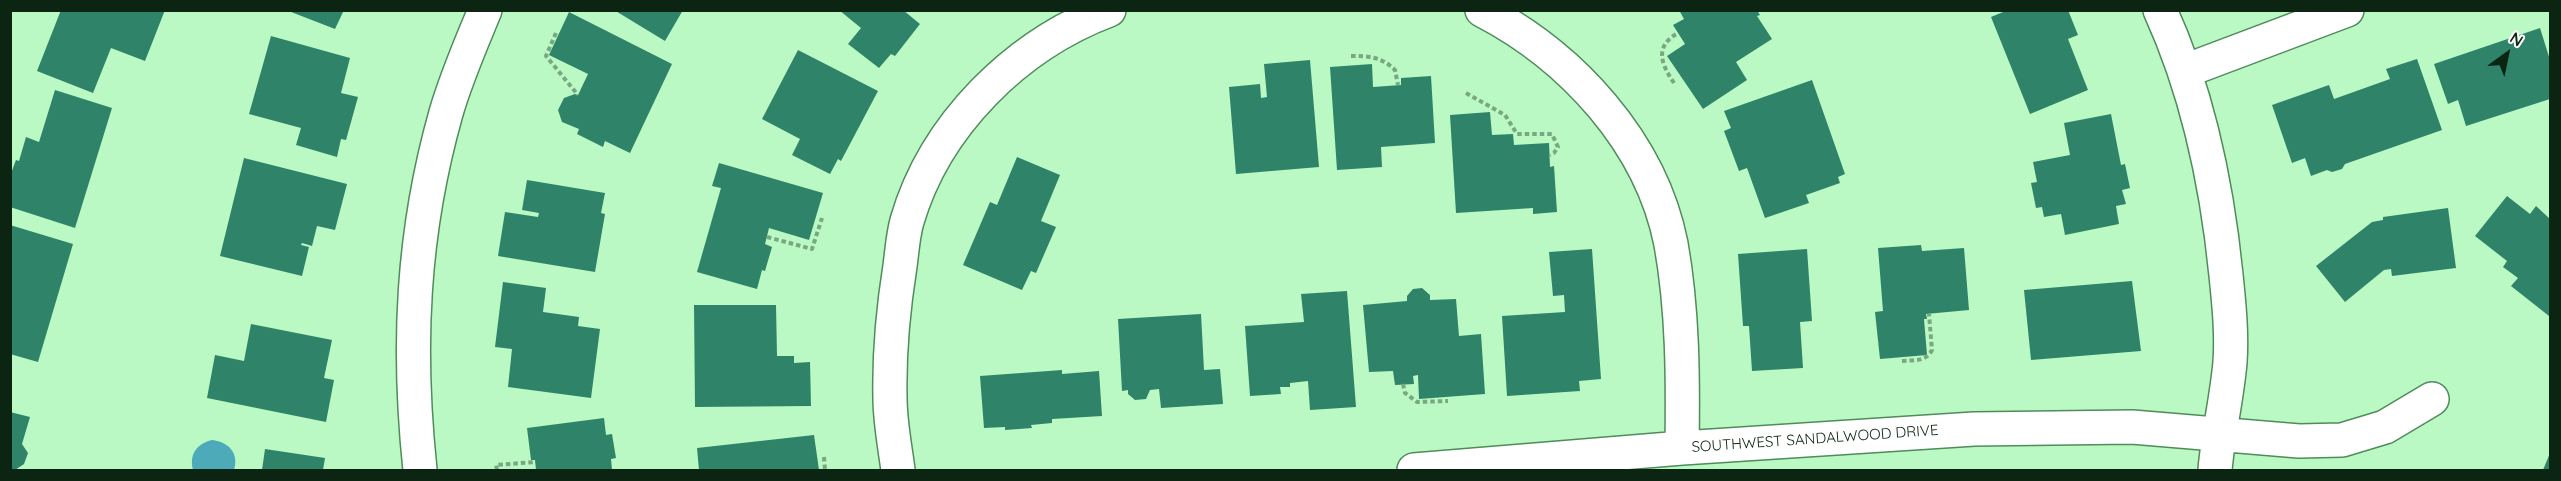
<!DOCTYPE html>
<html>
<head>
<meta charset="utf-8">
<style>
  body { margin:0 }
  #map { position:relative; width:2561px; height:481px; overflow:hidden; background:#baf9c4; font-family:Quicksand,sans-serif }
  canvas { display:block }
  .frame { position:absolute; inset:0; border:12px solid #0c2512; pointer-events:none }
  .north { position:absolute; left:2477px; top:24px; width:60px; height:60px; -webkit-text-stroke:4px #fff; paint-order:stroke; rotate:33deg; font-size:16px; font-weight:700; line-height:24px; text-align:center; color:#0c2512 }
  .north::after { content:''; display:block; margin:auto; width:21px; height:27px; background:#0c2512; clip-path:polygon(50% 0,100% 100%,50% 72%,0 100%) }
</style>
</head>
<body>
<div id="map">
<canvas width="2561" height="481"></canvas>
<div class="frame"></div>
<div class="north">N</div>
</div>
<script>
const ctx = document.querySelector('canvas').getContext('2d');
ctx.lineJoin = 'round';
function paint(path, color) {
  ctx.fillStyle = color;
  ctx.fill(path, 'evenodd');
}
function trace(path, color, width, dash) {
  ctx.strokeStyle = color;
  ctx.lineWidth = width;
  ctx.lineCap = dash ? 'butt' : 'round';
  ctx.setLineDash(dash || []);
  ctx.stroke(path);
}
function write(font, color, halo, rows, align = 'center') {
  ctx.font = font + ' Quicksand,sans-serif';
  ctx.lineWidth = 5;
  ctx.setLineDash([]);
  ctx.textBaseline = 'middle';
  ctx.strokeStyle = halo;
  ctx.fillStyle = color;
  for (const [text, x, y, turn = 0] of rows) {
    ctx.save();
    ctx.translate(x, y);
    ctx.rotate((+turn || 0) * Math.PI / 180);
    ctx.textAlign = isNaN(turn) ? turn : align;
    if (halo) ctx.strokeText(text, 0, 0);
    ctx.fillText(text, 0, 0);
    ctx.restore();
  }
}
const water = new Path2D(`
  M212,440C229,442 239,453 234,470H193C189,455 196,444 212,440Z`);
const building = new Path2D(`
  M61,10H165L145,61L111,48L93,93L37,71Z
  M286,10H344L335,29Z
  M614,10H683L665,41Z
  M839,10H903L920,24L895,56L891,54L879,68L848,44L861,28Z
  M1679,10H1757L1760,15L1757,16L1772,39L1736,62L1747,80L1703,109L1667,56L1685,44L1673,25L1684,19Z
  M2008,10H2068L2078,35L2068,39L2088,90L2030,114L1991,17Z
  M569,12L672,64L630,153L605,141L603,147L577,134L579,129L562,122L558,110L564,98L575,94L578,95L588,74L549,55Z
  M2540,28L2550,60V99L2466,126L2458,100L2448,104L2434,64Z
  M271,36L350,58L341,93L358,97L346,140L341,139L337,157L296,145L301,128L249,114Z
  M798,50L878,91L841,161L838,159L830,174L792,155L800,139L762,119Z
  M2417,59L2442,130L2345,164L2342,169L2332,172L2327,170L2311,176L2305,158L2292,163L2272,105L2329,85L2334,99L2390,79L2386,69Z
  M1310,60L1319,167L1236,174L1229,87L1260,84L1261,98L1267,97L1264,64Z
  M1372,64L1373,87L1401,85V78L1431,76L1435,143L1381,147L1382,167L1337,170L1330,67Z
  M1812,80L1845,174L1838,177L1840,183L1806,195L1809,203L1765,218L1747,168L1739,171L1724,131L1731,128L1724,111Z
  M55,90L112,108L75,228L10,207V176L16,160L19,161L26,137L39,142Z
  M1490,112L1492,135L1513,134L1514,145L1549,143L1550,167L1554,166L1557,212L1533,214V208L1456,213L1450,115Z
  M2111,114L2121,165L2125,164L2130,188L2122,190L2126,204L2116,206L2119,224L2065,235L2061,214L2044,217L2042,207L2036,208L2031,183L2037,182L2033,162L2070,155L2064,123Z
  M1017,157L1060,175L1041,221L1056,227L1036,273L1031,271L1022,290L963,265L990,202L997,205Z
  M244,158L347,184L335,230L317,226L312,246L302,243L301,245L309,247L302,276L220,256Z
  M719,163L823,193L809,240L769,228L765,244L772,247L765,271L762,270L757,289L697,272L721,188L712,186Z
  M527,180L605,193L601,213L605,214L595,272L498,256L505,212L538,217L539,213L522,210Z
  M2507,196L2530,214L2536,206L2550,219L2549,316L2511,286L2518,278L2503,267L2507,261L2475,236Z
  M2448,208L2456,268L2392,276L2391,269L2384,270L2345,302L2316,266L2372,222L2383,220V217Z
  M10,225L73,244L38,362L10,354Z
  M1921,245L1922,251L1964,248L1969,310L1926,314L1927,319H1924L1927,355L1880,359L1875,312L1883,311L1878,248Z
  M1592,249L1601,379L1579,381L1580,391L1507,396L1502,316L1565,312L1564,295L1553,296L1549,252Z
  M1807,249L1812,321L1800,322L1803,368L1752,371L1749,326H1743L1738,254Z
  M2132,281L2141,351L2031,360L2024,290Z
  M503,282L546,288L543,312L579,317L578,326L600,329L591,398L508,387L512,349L495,347Z
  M1422,288L1430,295V300L1456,299L1459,336L1481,334L1485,394L1419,399L1418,375L1413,376L1414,384L1395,385L1393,371L1369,372L1363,305L1407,301V296L1413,289Z
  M1347,291L1356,407L1310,410L1308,381L1290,383V387H1280L1281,394L1250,396L1245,326L1304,322L1301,294Z
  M694,305H776L777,356H794V363L810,362L811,406L695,407Z
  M1201,314L1204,370L1220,369L1223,404L1161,408L1159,389L1150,390L1146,399L1135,400L1128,394V390L1122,391L1118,319Z
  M251,324L332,340L324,378L334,380L326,422L207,398L215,355L244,361Z
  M1062,370V374L1099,371L1102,416L1052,419V423L1031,425L1032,428L1005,430V427L984,428L980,376Z
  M10,412L30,417L22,444L28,453L24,464L15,470H10Z
  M604,418L606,435L612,434L616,458L611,459L612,470H536L535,460H531L527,428Z
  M814,435L819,470H699L697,448Z
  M265,449L325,458L323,470H262Z
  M2550,453V470H2543Z`);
const path = new Path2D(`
  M556,33L546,56L578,95
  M1351,56C1369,56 1382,57 1395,70L1398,85
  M1674,83C1662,65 1653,47 1678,33
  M1466,93L1505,115L1517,134H1552L1558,147L1554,153L1550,155
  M767,237L812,249L822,218
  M1902,361C1914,360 1926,362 1932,350L1929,314
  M1403,384L1405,393L1417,402L1448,401
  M824,457L825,470
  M497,470L496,465L535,462`);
const minor = new Path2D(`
  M1482,10C1571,56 1651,142 1671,244C1683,311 1683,380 1682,448
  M2160,10C2198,93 2217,185 2226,275C2229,304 2232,334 2230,362C2227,398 2218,434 2215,470
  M2185,71L2347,10
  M420,470C407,347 412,233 446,113C456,78 471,44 485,10
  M898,470C895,447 890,422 890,398C889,354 893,310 900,266C902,251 903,235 907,221C935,125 1016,45 1109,10
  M1414,470L1682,448L1974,429L2132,427L2299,441L2342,440L2385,427L2432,399`);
const streetNames = [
  ["SOUTHWEST SANDALWOOD DRIVE",1815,439,-4]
];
paint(water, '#4caab9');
paint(building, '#2f8369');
trace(minor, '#508b5c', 36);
trace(path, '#78a880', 4, [4.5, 3]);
trace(minor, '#fff', 33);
write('15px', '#0c2512', '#fff', streetNames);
</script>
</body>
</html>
